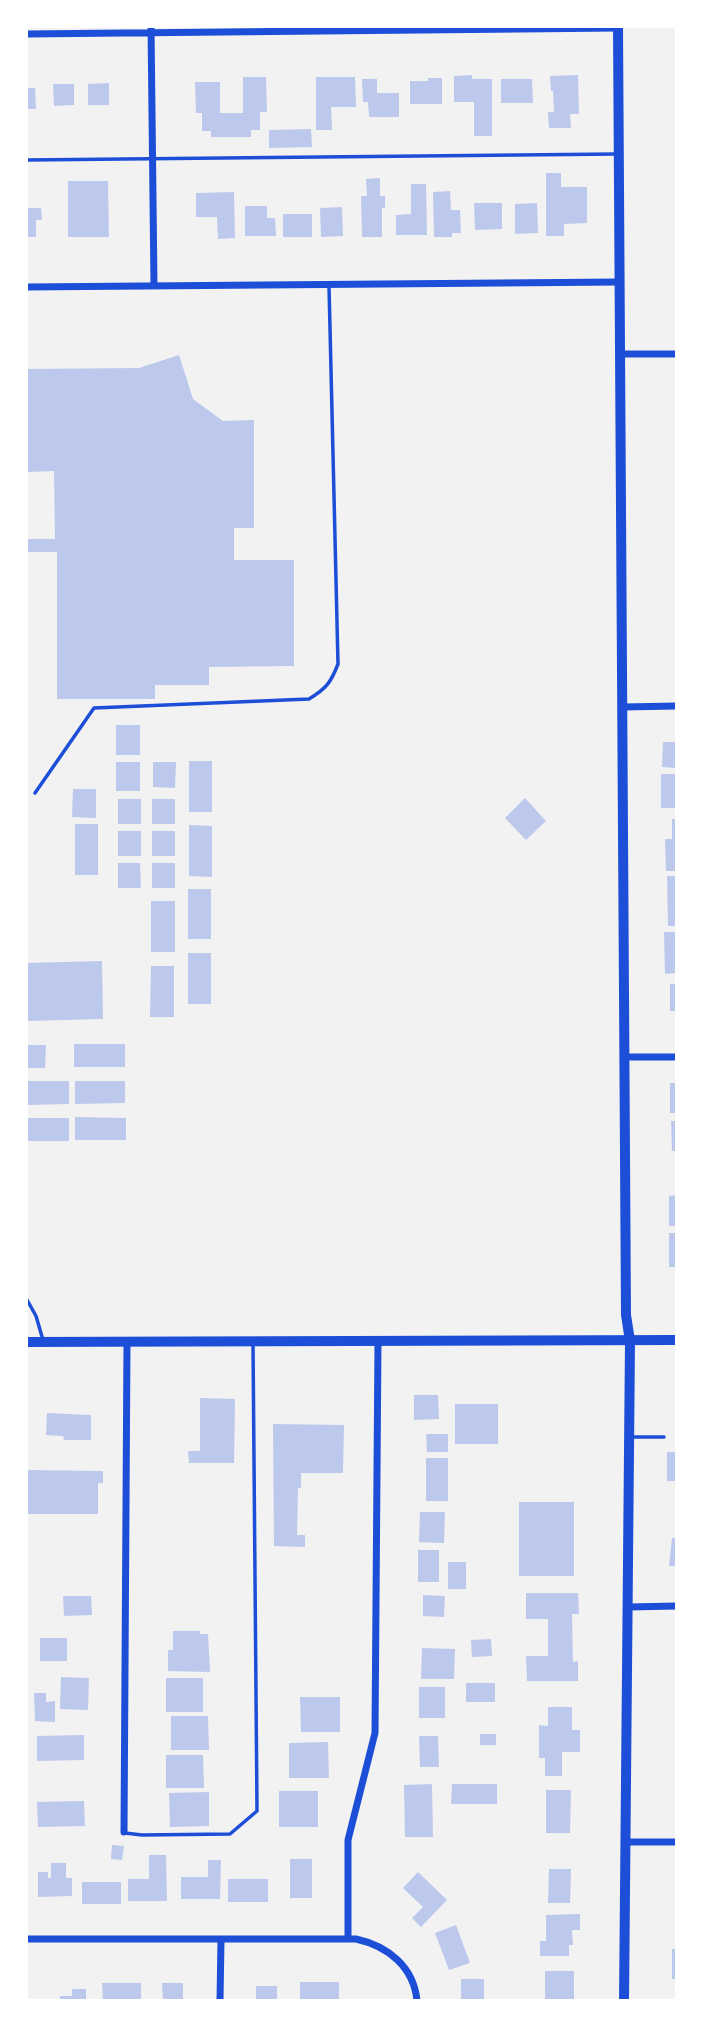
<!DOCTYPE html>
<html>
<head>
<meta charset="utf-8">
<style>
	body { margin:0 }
	#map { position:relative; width:703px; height:2027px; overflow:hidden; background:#f2f2f2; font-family:"Noto Sans",sans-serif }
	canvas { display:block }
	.frame { position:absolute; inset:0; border:28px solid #fff; pointer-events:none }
</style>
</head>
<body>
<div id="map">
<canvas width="703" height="2027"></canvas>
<div class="frame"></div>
</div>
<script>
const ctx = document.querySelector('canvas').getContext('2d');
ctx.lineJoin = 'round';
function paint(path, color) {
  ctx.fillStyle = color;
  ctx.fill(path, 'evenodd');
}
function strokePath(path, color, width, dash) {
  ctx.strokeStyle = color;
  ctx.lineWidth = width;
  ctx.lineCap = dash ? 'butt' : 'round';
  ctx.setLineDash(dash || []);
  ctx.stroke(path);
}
paint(new Path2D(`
	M472 75V79H492V136H474V102H454V76Z
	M578 75 579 114H570L571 128H549L548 112H554L553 91H551L550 76Z
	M243 77H266L267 112H260V130H251V137H211V131H202V113H196L195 82H220V113H243Z
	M316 77H355L356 107H331L332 130H316Z
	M428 78H442V104H410V81H428Z
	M362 79H377V93H399V117H369L368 102H363Z
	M501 79H532L533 103H501Z
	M109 83V105H88V84Z
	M53 84H74V105L54 106Z
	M26 88H35L36 109H26Z
	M311 129 312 147 269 148V130Z
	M546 173H561V187H587V223L564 224V236H546Z
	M380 178V196H385V208H382V237H362L361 196H367L366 179Z
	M68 181H108L109 237H68Z
	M411 184H426L427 235H396V215L411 214Z
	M450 191 451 210H460L461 233H452V237H434L433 192Z
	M234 192 235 238 218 239 217 217H196V193Z
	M474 203H502V229L475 230Z
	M537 203 538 233 515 234V204Z
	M245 206H267V218H275L276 236H245Z
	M342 207 343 236 321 237 320 208Z
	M26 208H41L42 220H36V237H26Z
	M283 214H312V237H283Z
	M179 355 193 399 223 421 254 420V528H234V560H294V666L209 667V685H155V699H57V552H26V539H55L54 471 26 472V369L139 368Z
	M116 725H140V755H116Z
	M663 742H677V768L662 767Z
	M189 761H212V812H189Z
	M116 762H140V791H116Z
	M153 762H176L175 788 153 787Z
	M661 774H677V808H661Z
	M73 789H96V818L72 817Z
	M525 798 546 821 526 840 505 818Z
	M118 799H141V824H118Z
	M152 799H175V824H152Z
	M672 819H677V871H666L665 839H672Z
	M75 824H98V875H75Z
	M189 825 212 826V877L189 876Z
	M118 831H141V856H118Z
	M152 831H175V856H152Z
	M118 863H140L141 888H118Z
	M152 863H175V888H152Z
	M667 876H677V926H668Z
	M188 889H211V939H188Z
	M151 901H175V952H151Z
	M664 932H677V973L665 974Z
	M188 953H211V1004H188Z
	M102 961 103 1019 26 1021V963Z
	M151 966H174V1017H150Z
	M670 984H677V1011H670Z
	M74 1044H125V1067H74Z
	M26 1045H46L45 1068H26Z
	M26 1081H69V1104L26 1105Z
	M75 1081H125V1103L75 1104Z
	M670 1083H677V1113H670Z
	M75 1117 126 1118V1140H75Z
	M26 1118H69V1141H26Z
	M671 1121H677V1151H672Z
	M677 1195V1226H669V1196Z
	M669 1233H677V1267H669Z
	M414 1395H438L439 1419 414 1420Z
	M200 1398 235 1399 234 1463H189L188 1451H200Z
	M455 1404H498V1444H455Z
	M47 1413 91 1415V1440H64L63 1436 46 1435Z
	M273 1424 344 1425 343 1473H301V1488H298L297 1535H305V1547L274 1546Z
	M426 1434H448V1452H427Z
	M667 1452H677V1481H667Z
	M426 1458H448V1501H426Z
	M26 1470 103 1471V1483H98V1514H26Z
	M519 1502H574V1576H519Z
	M420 1512H445L444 1543 419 1542Z
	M672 1538H677V1566H669Z
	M418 1550H439V1582H418Z
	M448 1562H466V1589H448Z
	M526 1593H578L579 1614H572L573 1662 578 1661V1681H527L526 1656H548V1619H526Z
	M423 1595 445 1596 444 1617 423 1616Z
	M63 1596H91L92 1615 64 1616Z
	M173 1631H200V1634H208L210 1672 168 1671V1650H173Z
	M40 1638H67V1661H40Z
	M491 1639 492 1656 472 1657 471 1640Z
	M422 1648 455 1649 454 1679H421Z
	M61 1677 89 1678 88 1710 60 1709Z
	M166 1678H203V1712H166Z
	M466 1683H495V1702H466Z
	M419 1687H445V1718H419Z
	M34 1693H46V1702L55 1701V1722L35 1721Z
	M300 1697H340V1732H301Z
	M548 1707H572V1730H580V1752H562V1776H545V1758H539V1725L548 1726Z
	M171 1716H208L209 1750H171Z
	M480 1734H496V1745H480Z
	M84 1735V1760L37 1761V1736Z
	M419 1736H438L439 1767H420Z
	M328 1742 329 1778H289V1743Z
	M166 1755H203L204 1788H166Z
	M432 1784 433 1837H405L404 1785Z
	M452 1784H497V1804H451Z
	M546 1790H571L570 1833H546Z
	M279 1791H318V1827H279Z
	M209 1792V1826L170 1827 169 1793Z
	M84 1801 85 1826 38 1827 37 1802Z
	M112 1845 124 1846 122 1860 111 1859Z
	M149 1855H166L167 1901H128V1879H149Z
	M290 1859H312V1898H290Z
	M208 1860H221L220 1899H181V1877H208Z
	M51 1863H66V1878H72V1896L38 1897V1872H48V1878H51Z
	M549 1869H571L570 1903H548Z
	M418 1872 447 1900 421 1927 412 1918 423 1907 403 1888Z
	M228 1879H268V1902H228Z
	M82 1882H121V1904H82Z
	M580 1914V1930H572L573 1945H569V1956H540V1941H546V1915Z
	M456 1925 470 1963 449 1970 435 1933Z
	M672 1949H677V1979H672Z
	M545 1971H574V2001H545Z
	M461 1979H484V2001H461Z
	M300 1982H339V2001H300Z
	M102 1983H141V2001H103Z
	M162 1983H183V2001H163Z
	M256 1986H277V2001H256Z
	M72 1989H86V2001H60V1996H72Z`), '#bdc9ec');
strokePath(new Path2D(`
	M26 160 616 154
	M35 793 94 708 309 699C327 688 331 682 338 664L329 286
	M26 1298 36 1316 43 1340
	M631 1437H664
	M125 1833 142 1835 230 1834 257 1811 253 1343`), '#1d4ed8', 3.5);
strokePath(new Path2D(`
	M151 26 154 286
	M26 34 618 28
	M26 287 619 282
	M620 354H677
	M622 707 677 706
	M624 1057H677
	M628 1607 677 1606
	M124 1832 127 1342
	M626 1842H677
	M26 1939H356C388 1946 414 1967 417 2001
	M348 1939V1840L375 1733 378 1341
	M220 2001 221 1939`), '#1d4ed8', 7);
strokePath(new Path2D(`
	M618 26 626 1315 630 1341 624 2001`), '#1d4ed8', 10);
strokePath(new Path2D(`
	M26 1342 677 1340`), '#1d4ed8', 10);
</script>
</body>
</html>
